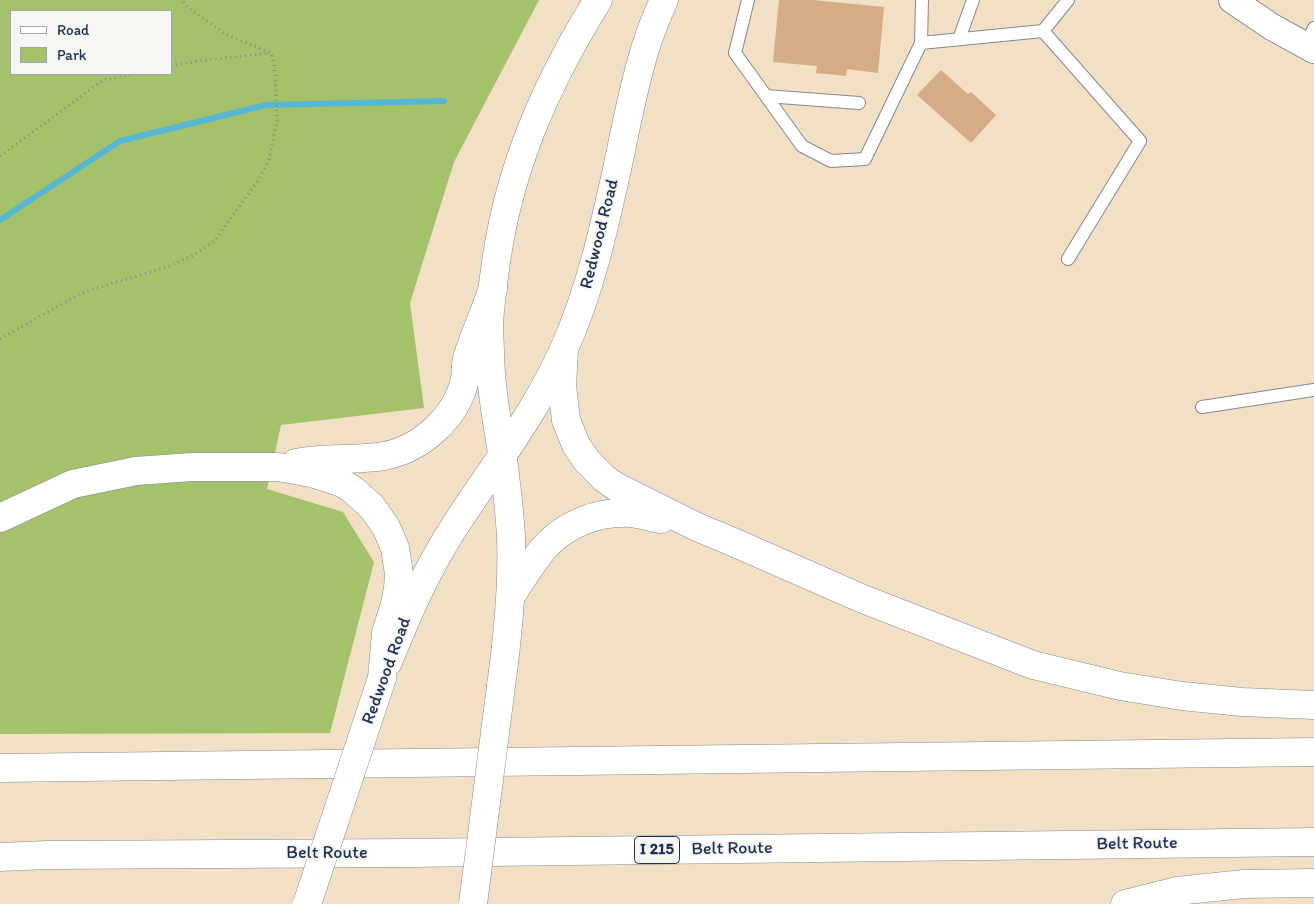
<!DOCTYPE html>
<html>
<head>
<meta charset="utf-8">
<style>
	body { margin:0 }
	#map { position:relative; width:1314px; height:904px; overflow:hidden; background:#f1e0c4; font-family:Itim,sans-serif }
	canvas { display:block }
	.legend { position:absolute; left:10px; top:10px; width:162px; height:65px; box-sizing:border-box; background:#f6f6f2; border:1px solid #9ea6b7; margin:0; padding:6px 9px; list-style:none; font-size:15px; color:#1b2f5e }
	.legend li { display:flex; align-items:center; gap:10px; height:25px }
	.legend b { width:25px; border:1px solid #9ea6b7 }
</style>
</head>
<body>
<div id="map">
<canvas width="1314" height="904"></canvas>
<ul class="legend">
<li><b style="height:6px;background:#fff"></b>Road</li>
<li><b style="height:14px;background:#a4c26a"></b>Park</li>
</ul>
</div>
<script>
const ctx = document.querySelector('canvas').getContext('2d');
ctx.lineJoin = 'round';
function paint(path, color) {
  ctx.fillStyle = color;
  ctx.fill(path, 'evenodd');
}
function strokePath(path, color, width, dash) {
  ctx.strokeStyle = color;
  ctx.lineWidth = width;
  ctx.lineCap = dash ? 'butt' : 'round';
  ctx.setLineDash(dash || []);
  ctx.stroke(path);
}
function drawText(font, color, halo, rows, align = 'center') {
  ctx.font = font + ' Itim,sans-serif';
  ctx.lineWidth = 4;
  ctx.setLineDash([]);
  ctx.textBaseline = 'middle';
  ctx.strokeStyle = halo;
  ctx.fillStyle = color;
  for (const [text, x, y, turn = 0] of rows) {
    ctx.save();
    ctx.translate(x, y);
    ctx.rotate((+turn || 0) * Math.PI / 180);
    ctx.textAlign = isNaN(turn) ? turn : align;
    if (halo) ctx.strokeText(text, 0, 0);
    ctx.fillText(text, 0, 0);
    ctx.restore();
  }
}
paint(new Path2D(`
	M0 0H539L454 162 410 303 424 408 281 425 267 489 343 512 374 562 330 733 0 734ZM11 11H171V74H11Z`), '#a4c26a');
strokePath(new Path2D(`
	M0 220 120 141 266 105 444 101`), '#55b7d3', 6);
paint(new Path2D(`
	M779 0H813L884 7 878 73 847 69 846 76 816 73 817 66 773 62Z
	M941 70 968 94 971 92 996 115 971 143 917 95Z`), '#d4ac86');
const lane = new Path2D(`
	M748 0 735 53 802 146 831 161 865 159 921 43 1043 31 1068 0
	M1043 31 1140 141 1068 259
	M959 39 973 0
	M921 43 922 0
	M1305 46 1314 28
	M766 96 859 103
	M1202 407 1314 390`);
const street = new Path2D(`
	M1232 0 1272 27 1314 50`);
const secondary = new Path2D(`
	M388 662C406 617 425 573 451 532 489 472 535 415 564 349 591 289 605 224 619 160 627 122 634 83 646 46 651 30 657 15 664 0
	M501 686C508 636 513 586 511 535 509 508 506 480 502 453 498 427 493 401 491 374 490 359 490 344 489 329 489 312 492 294 494 277 506 174 544 87 598 0`);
const highway = new Path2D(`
	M564 350 562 386 566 420 576 445 587 461 604 478 615 486 697 527 733 542 863 599 1033 665 1120 686 1182 696 1242 702 1314 705
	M296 463C325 457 355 461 384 456 421 449 457 417 465 379 466 372 465 366 467 360 468 352 472 345 474 338 481 321 487 305 493 288
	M0 518 73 484 136 471 192 467H278L311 473 340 482 352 489 372 507 386 527 395 548 399 574 398 588 395 604 386 633 382 678
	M511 596C521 581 531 563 544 548 565 524 598 511 631 513 641 514 651 517 661 519
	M0 768 1314 752
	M0 857 47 855 408 853 1314 842
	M1125 904 1177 891 1244 884 1314 883`);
strokePath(lane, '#868891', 14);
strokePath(street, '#868891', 28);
strokePath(secondary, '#868891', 29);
strokePath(highway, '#868891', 29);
strokePath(new Path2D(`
	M171 66 198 61 270 53
	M0 156 103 80 134 74
	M0 339 81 293 167 267 194 255 215 240 257 182 269 160 277 121 275 68 271 53 225 34 187 7 182 0`), '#868891', 3, [1, 4]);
strokePath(lane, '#fff', 12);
strokePath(street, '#fff', 26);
strokePath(secondary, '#fff', 28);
strokePath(highway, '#fff', 28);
const secondaryBridge = new Path2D(`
	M307 904 382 678
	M473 904 501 686`);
strokePath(secondaryBridge, '#868891', 29, []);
strokePath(secondaryBridge, '#fff', 28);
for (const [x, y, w] of [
	[657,850,45]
]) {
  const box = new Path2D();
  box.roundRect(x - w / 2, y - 13.5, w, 27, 4);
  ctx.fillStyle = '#f6f6f2';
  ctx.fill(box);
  strokePath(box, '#1b2f5e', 1);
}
drawText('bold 16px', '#1b2f5e', null, [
	["I 215",657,850]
]);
drawText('18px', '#1b2f5e', '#f6f6f2', [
	["Redwood Road",600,234,-76],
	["Redwood Road",387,671,-70],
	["Belt Route",1137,844,-1],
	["Belt Route",732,849,-1],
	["Belt Route",327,853]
]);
</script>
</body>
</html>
